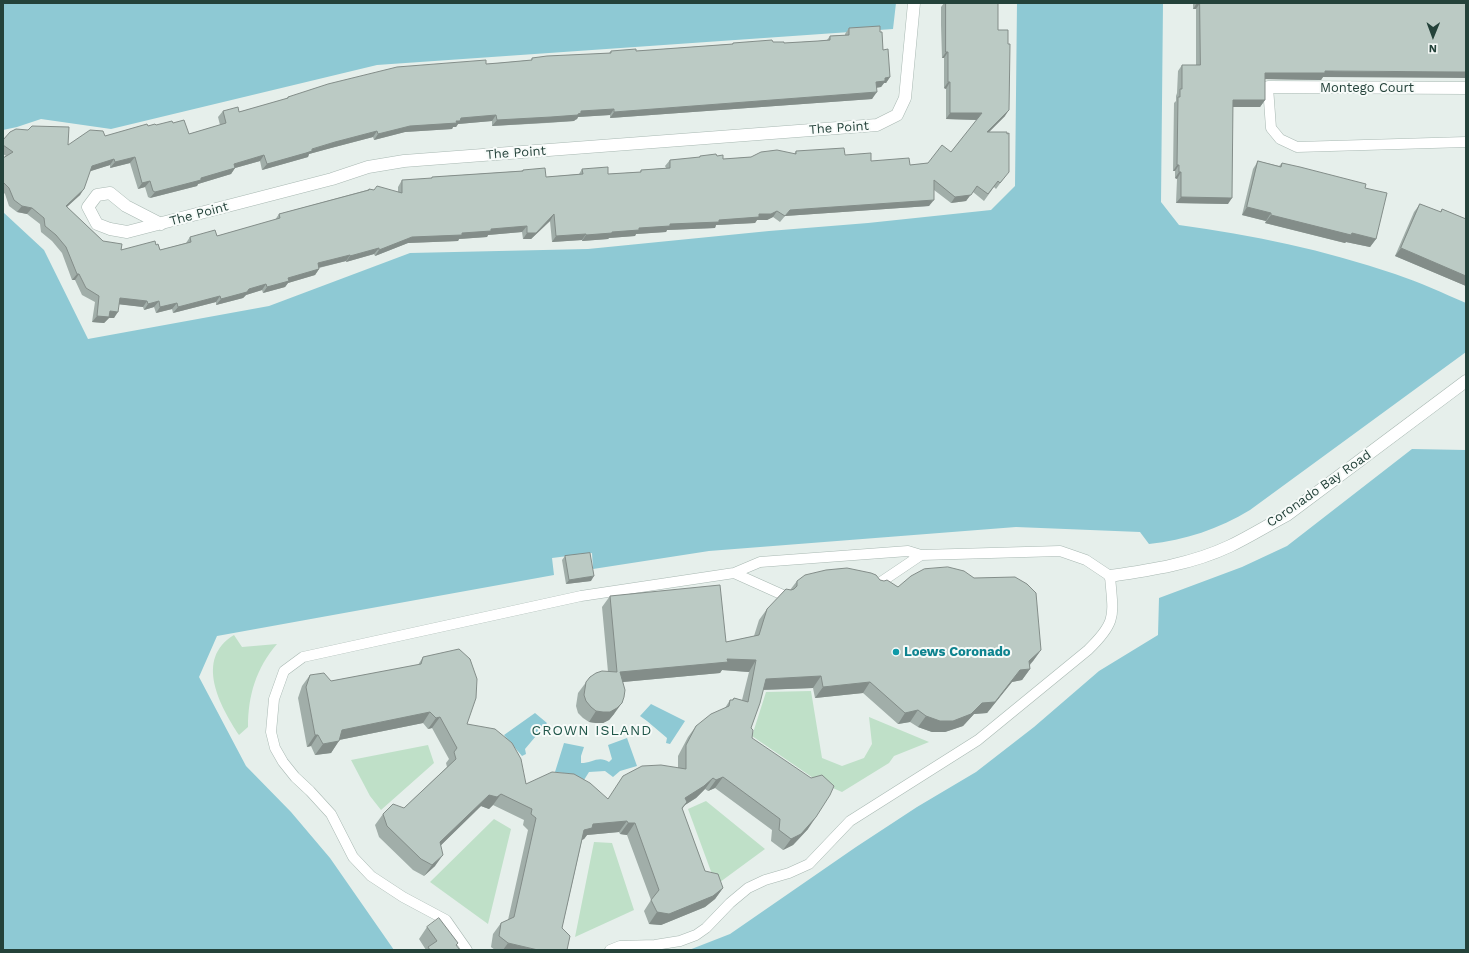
<!DOCTYPE html>
<html>
<head>
<meta charset="utf-8">
<style>
	body { margin:0 }
	#map { position:relative; width:1469px; height:953px; overflow:hidden; background:#e6efeb; font-family:"Work Sans",sans-serif }
	canvas { display:block }
	.frame { position:absolute; inset:0; border:4px solid #24423a; pointer-events:none }
	.north { position:absolute; left:1413px; top:16px; width:40px; height:40px; -webkit-text-stroke:3px #f7fbf9; paint-order:stroke; rotate:181deg; font-size:11px; font-weight:700; line-height:16px; text-align:center; color:#24423a }
	.north::after { content:''; display:block; margin:auto; width:14px; height:18px; background:#24423a; clip-path:polygon(50% 0,100% 100%,50% 72%,0 100%) }
</style>
</head>
<body>
<div id="map">
<canvas width="1469" height="953"></canvas>
<div class="frame"></div>
<div class="north">N</div>
</div>
<script>
const ctx = document.querySelector('canvas').getContext('2d');
ctx.lineJoin = 'round';
function paint(path, color) {
  ctx.fillStyle = color;
  ctx.fill(path, 'evenodd');
}
function strokePath(path, color, width, dash) {
  ctx.strokeStyle = color;
  ctx.lineWidth = width;
  ctx.lineCap = dash ? 'butt' : 'round';
  ctx.setLineDash(dash || []);
  ctx.stroke(path);
}
function drawText(font, color, halo, rows, align = 'center') {
  ctx.font = font + ' "Work Sans",sans-serif';
  ctx.lineWidth = 4;
  ctx.setLineDash([]);
  ctx.textBaseline = 'middle';
  ctx.strokeStyle = halo;
  ctx.fillStyle = color;
  for (const [text, x, y, turn = 0] of rows) {
    ctx.save();
    ctx.translate(x, y);
    ctx.rotate((+turn || 0) * Math.PI / 180);
    ctx.textAlign = isNaN(turn) ? turn : align;
    if (halo) ctx.strokeText(text, 0, 0);
    ctx.fillText(text, 0, 0);
    ctx.restore();
  }
}
paint(new Path2D(`
	M234 635 242 647 277 644C256 668 248 696 248 727L239 735C220 706 194 659 234 635Z
	M811 691 822 758 842 766 864 758 872 744 869 717 929 742 894 756 889 763 842 792 819 782 752 736 766 692Z
	M428 745 434 763 381 810 370 796 351 760Z
	M706 801 765 849 716 885 688 809Z
	M494 819 511 829 488 924 430 882Z
	M594 842 612 843 634 910 575 937Z`), '#bfe0c8');
paint(new Path2D(`
	M3 3H896L893 29 377 65 111 129 41 119 17 127 3 130Z
	M1017 3H1163L1161 202 1179 225C1252 235 1325 250 1395 274 1419 282 1443 293 1466 303V352L1250 510C1219 529 1185 540 1149 544L1140 532 1016 527 709 551 593 569 592 553 552 558 554 575 217 636 199 677 246 766 291 812 330 858 394 950H3V212L44 250 88 339 269 306 410 253 588 249 769 231 868 223 991 210 1015 186Z
	M1412 449 1466 450V950H689L730 934 856 847 917 807 976 772 1034 727 1099 671 1158 635 1159 598 1242 567 1287 546Z
	M651 704 685 721 670 744 666 743 667 738 647 721 640 716Z
	M535 713 547 723 525 749 526 754 522 756 504 735Z
	M627 738 637 766 620 771 613 777 605 771 589 772 584 780 571 774 555 772 564 743 584 747 581 756V763C592 763 599 755 609 762L612 759 608 745Z`), '#8ec9d4');
const service = new Path2D(`
	M1268 87 1271 128 1280 139 1297 147 1466 142
	M734 573 783 595
	M875 586 921 555
	M467 950 446 920 403 897 371 876 353 857 331 814 310 791 295 777 283 762 275 748 271 732 274 699 284 671 303 657 581 596 734 573 760 562 908 551 921 555 1060 551 1086 560 1110 576C1113 615 1118 621 1088 650L978 740 850 821 809 864 789 873 765 880 748 888 730 903 706 928 696 935 680 941 655 945 620 946 610 950`);
const minor = new Path2D(`
	M1268 87 1466 88
	M161 224 126 206 110 193 97 195 88 207 97 224 110 229 127 232 332 179 368 167 404 161 877 125 897 115 905 98 914 3
	M1110 576C1151 570 1192 564 1230 546 1249 537 1268 525 1287 515L1466 381`);
strokePath(service, '#a8b8b2', 11);
strokePath(minor, '#a8b8b2', 13);
strokePath(service, '#fff', 10);
strokePath(minor, '#fff', 12);
paint(new Path2D(`
	M944 3H998V30L1005 116 989 132 1004 178 996 189 994 187 984 201 973 192 966 201 951 203 934 190 929 206 785 216 780 222 773 217 767 220H757L755 223 716 225 715 228 667 230 666 232 636 234 635 236 609 238 608 239 582 241V240L552 242 550 221 531 239H523L522 232 488 235 487 237 459 239 458 241 408 243 375 256 374 254 346 262V261L319 268V269L315 275 288 283 285 287 263 293 262 290 246 295 243 298 216 305V302L173 313 172 309 156 313 154 307 144 310 143 307 119 304 114 318H109L104 323 92 322 95 302 82 295 75 280H72L62 253 52 241 41 232 40 224 27 214 17 212 9 206 5 194 3 192V158L6 156 3 154V140L68 145 148 126 173 123 189 134 220 125 218 117 223 111 239 112 286 99 288 97 486 64 531 60 532 58 609 53 611 51H636L732 44 733 43 773 42 784 43 818 41 827 40 830 36 845 35V34L849 28 880 32 883 50 890 77 886 83H884L881 87 876 88 872 99 610 118V115L578 117 577 119 575 120 574 121 547 123 492 126V121L458 124 456 127H453L452 129 405 132 374 140 373 137 331 148 309 154 308 157 301 159 262 170 260 161 235 168 231 174 198 184 197 186 150 198 148 197 145 187 138 189 130 163 110 168V165L90 171 80 195 67 207 103 241 121 250 156 245 160 250 186 243 190 237 217 236 275 220 279 214 367 190 369 189 374 190 398 192V187L402 180 431 179 432 177 521 171 523 170 546 177 579 174 582 169 608 174 640 172 641 170 666 168 665 166 670 160 699 158 700 156H717L723 159 794 154 796 151 845 155 871 161 910 165 928 163 951 152 977 120 946 119V89L944 88V58H942L941 25V7Z
	M1193 3H1466L1323 77 1321 80 1265 79V100L1260 107H1233L1228 204 1176 203 1177 179 1175 178V171H1173L1174 103 1176 101V96L1177 93 1178 71 1182 65H1196V9H1193Z
	M1258 161 1279 166 1282 163 1365 188 1376 239 1370 247 1346 242 1345 243 1265 223 1266 221 1242 215 1253 169Z
	M1420 204 1440 212 1442 209 1466 219V286L1395 256 1414 212Z
	M565 556 591 581 566 584 562 560Z
	M880 580 898 587 1041 650 1033 661 1030 665V669L1022 680 1012 682 987 713 974 714 963 726 945 732H932L918 727 910 722 898 724 863 693 815 698 813 688 763 690 751 728 752 738 808 829 793 845 783 850 771 841 772 830 715 788 708 791 705 789 696 798 685 805 682 809 705 871 723 888 715 899 705 907 661 925 649 924 644 911 651 900 627 835 620 834 619 832 587 835 584 839 582 840 562 928 567 950H495L491 947 493 934 501 923 508 920 528 830 523 825 524 820 493 805 489 809 481 806 441 845 435 866 424 876 413 870 379 837 375 825 383 814 404 808 447 767 446 763 449 759 432 728 428 729 423 723 339 740 331 753 315 755 311 746 307 747 298 698 302 686 310 675 331 681 418 665 423 657 467 724 526 784 607 799 678 768V756L688 737 696 726 725 708 730 700H732L734 698 742 700 749 672 722 670 720 673 623 682 614 714 609 720 603 723H596L589 722 583 718 578 713 576 706 578 693 590 677 608 672 602 607 610 596 726 642 754 636 759 620 767 609 790 590 797 581Z
	M427 927 456 946 460 950H426L419 939Z`), '#a1aea9');
paint(new Path2D(`
	M1197 3H1200L1196 9H1193Z
	M946 52H948L944 58H942Z
	M1325 71 1466 72V78L1323 77 1321 80 1260 79 1265 73Z
	M890 77 886 83H884L881 87 872 88 876 82 885 78Z
	M948 82H950L946 89 944 88Z
	M877 92 872 99 610 118 614 112Z
	M1233 100H1265L1260 107H1229Z
	M614 109 610 115 578 117 577 119 575 120 574 121 492 126 497 120 578 114 581 111Z
	M1009 110 1005 116 983 138 987 132Z
	M950 113H982L978 120 946 119Z
	M496 115 492 121 458 124 456 127H453L452 129 405 132 374 140 378 134 410 126 456 121 461 118Z
	M377 131 373 137 331 148 309 154 308 157 301 159 262 170 267 164 335 142Z
	M264 155 260 161 235 168 231 174 198 184 197 186 150 198 155 192 201 178 234 164Z
	M135 157 130 163 110 168 115 162Z
	M114 159 110 165 88 172 92 166Z
	M1177 165H1179L1175 171H1173Z
	M1179 172H1181L1177 179 1175 178Z
	M150 181 145 187 138 189 142 183Z
	M977 186 966 201 951 203 955 197Z
	M84 189 80 195 61 212 66 206Z
	M1181 197 1232 198 1228 204 1176 203Z
	M934 200 929 206 785 216 780 222 790 210Z
	M22 206 32 208 27 214 17 212Z
	M1247 207 1271 213 1266 221 1242 215Z
	M777 211 773 217 767 220H757L755 223 716 225 715 228 667 230 666 232 636 234 635 236 609 238 608 239 582 241 586 235 670 224 719 220Z
	M554 214 550 221 531 239H523L527 233Z
	M1271 215 1352 233 1376 239 1370 247 1346 242 1345 243 1265 223Z
	M527 226 522 232 488 235 487 237 459 239 458 241 408 243 375 256 379 250 412 237 462 233 491 229Z
	M586 234 582 240 552 242 556 236Z
	M379 248 374 254 346 262 350 256Z
	M1401 248 1466 276V286L1395 256Z
	M350 255 346 261 313 269 318 263Z
	M319 269 315 275 288 283 285 287 263 293 267 287 288 278Z
	M77 274H79L75 280H72Z
	M266 284 262 290 246 295 243 298 216 305 221 299 249 289Z
	M220 296 216 302 173 313 178 307Z
	M120 298 147 301 143 307 116 304Z
	M159 301 154 307 144 310 148 304Z
	M177 303 172 309 156 313 160 307Z
	M110 311 118 312 114 318H109L104 323 92 322 97 316Z
	M594 576 591 581 566 584 569 580Z
	M1041 650 1033 661 1024 670 1030 669 1022 680 1012 682 987 713 974 714 963 726 945 732H932L918 727 926 716 982 703 1020 670Z
	M727 659 756 660 749 672 722 670 720 673 612 683 620 672Z
	M821 676 813 688 758 690 766 679Z
	M870 682 863 693 815 698 823 687Z
	M622 703 614 714 609 720 603 723H596L589 722 596 711Z
	M918 710 910 722 898 724 905 713Z
	M430 712 423 723 334 741 342 730Z
	M440 717 432 728 428 729 436 718Z
	M315 735H318L311 746 307 747Z
	M339 741 331 753 315 755 323 744Z
	M723 777 715 788 708 791 716 780Z
	M713 778 705 789 696 798 685 805 674 819 685 798Z
	M501 794 493 805 489 809 481 806 432 854 440 842 489 795Z
	M816 817 808 829 793 845 783 850 791 839Z
	M627 821 619 832 587 835 584 839 576 842 584 830 593 824Z
	M628 823H635L627 835 620 834Z
	M443 855 435 866 424 876 432 865Z
	M723 888 715 899 705 907 661 925 649 924 657 912Z
	M508 943 538 950H503Z`), '#838d89');
const building = new Path2D(`
	M946 3H998V30H1008V44H1010L1009 110 987 132H1007V134L1009 133V172L1000 183 998 181 988 194 977 186 971 195 955 197 934 180V200L790 210 785 216 777 211 771 214H759V217L719 220V222L670 224V226L639 228V230L612 232V233L586 235V234L556 236 554 214 536 233H527V226L491 229V231L462 233V235L412 237 379 250V248L350 256V255L318 263 319 269 288 278 289 281 267 287 266 284 249 289 247 292 221 299 220 296 178 307 177 303 160 307 159 301 148 304 147 301 120 298 118 312 110 311 109 317 97 316 99 296 86 288 79 274H77L66 247 56 235 45 226 44 218 32 208 22 206 14 200 9 188 3 182V158L13 152 3 145V140L10 132 16 129 28 130 32 126 69 127 68 145 90 130 103 131 105 136 147 124 148 126 155 124 156 125 172 121 173 123 184 120 189 134 226 123 223 111 238 107 239 112 288 98V97L328 84 397 67 486 60V64L499 63 532 60V58L547 56 611 53V51L636 49V51L733 44V43L772 40 773 42H784V43L818 41 830 40V36L849 35V28L880 26V32H882L883 50 888 49 890 77 885 78V81L876 82 877 92 614 112V109L581 111V113L578 114V115L551 117 497 120 496 115 461 118 460 121H456L457 123 410 126 378 134 377 131 335 142 312 149V151L306 153 267 164 264 155 234 164 235 168 201 178V180L155 192 153 191 150 181 142 183 135 157 115 162 114 159 92 166 84 189 66 206 103 241 122 244 121 250 155 241 156 245 158 244 160 250 191 242 190 237 215 230 217 236 280 218 279 214 369 190V189L374 190 377 186 402 193V180L432 178V177L523 171V170L545 168 546 177 583 174 582 169 608 167V174L641 172V170L670 168V160L700 157V156L716 154 717 156 723 155V159L751 157 761 152 777 150 796 154V151L844 148 845 155 871 153V161L909 158 910 165 928 163 942 145 951 152 982 113H950V82H948V52H946Z
	M1200 3H1466V72L1325 71V73H1265V100H1233L1232 198 1181 197V172H1179V165H1177L1178 97H1180V89H1182V65H1200Z
	M1258 161 1281 167 1282 163 1300 167 1366 184 1365 188 1387 193 1376 239 1352 233 1351 235 1271 215V213L1247 207Z
	M1420 204 1441 212 1442 209 1466 219V276L1401 248Z
	M590 553 594 576 569 580 565 556Z
	M948 567 964 571 974 578 1015 577 1027 584 1036 593 1041 650 1029 661 1030 669 1020 670 995 702 982 703 971 714 953 721H940L926 716 918 710 905 713 870 682 823 687 821 676 766 679 760 703 751 728 753 730 752 738 811 778 822 775 834 786 830 795 816 817 801 834 791 839 779 830 780 819 723 777 716 780 713 778 704 786 685 798 687 802 682 808 705 871 718 874 723 888 713 896 669 914 657 912 651 900 659 890 635 823H628L627 821 593 824 592 828 584 830 562 928 570 936 567 950H538L508 943 499 936 501 923 514 917 536 818 531 814 532 809 501 794 497 797 489 795 440 842 443 855 432 865 421 859 387 826 383 814 393 804 404 808 456 759 454 752 457 748 440 717 436 718 430 712 342 730 339 741 323 744 318 735H315L306 687 310 675 324 673 331 681 421 664 423 657 459 649 470 659 477 679 476 698 467 724 495 729 512 743 521 759 526 784 552 772 574 774 590 783 608 799 623 776 642 766 661 765 686 769V745L696 726 711 714 729 706 730 700H733L734 698 748 702 756 660 727 659 728 662 620 672 625 690 624 697 622 703 617 708 610 712H603L596 711 591 707 586 701 584 695 586 682 590 677 596 673 602 671 617 672 610 596 720 585 726 642 759 635 767 609 786 589 791 590 794 589 797 586V581L805 575 826 570 847 568 871 573 876 575 880 580 884 581 887 580 898 587 911 576 924 569Z
	M439 918 458 943 456 945 460 950H430L428 947 437 941 427 927Z`);
paint(building, '#bbcac4');
strokePath(building, '#838d89', 1);
for (const [x, y, r, color] of [
	[896,652,4,"#0f9aa8"]
]) {
  const dot = new Path2D();
  dot.arc(x, y, r, 0, 2 * Math.PI);
  ctx.fillStyle = color;
  ctx.fill(dot);
  strokePath(dot, '#f7fbf9', 1.5);
}
drawText('13px', '#24423a', '#f7fbf9', [
	["Montego Court",1367,88],
	["The Point",839,128,-4],
	["The Point",516,153,-4],
	["The Point",199,214,-15],
	["Coronado Bay Road",1319,489,-35]
]);
drawText('bold 13px', '#0d838f', '#f7fbf9', [
	["Loews Coronado",904,652]
], 'left');
ctx.letterSpacing = '1px';
drawText('14px', '#1f5548', '#f7fbf9', [
	["CROWN ISLAND",592,731]
]);
ctx.letterSpacing = '0px';
</script>
</body>
</html>
